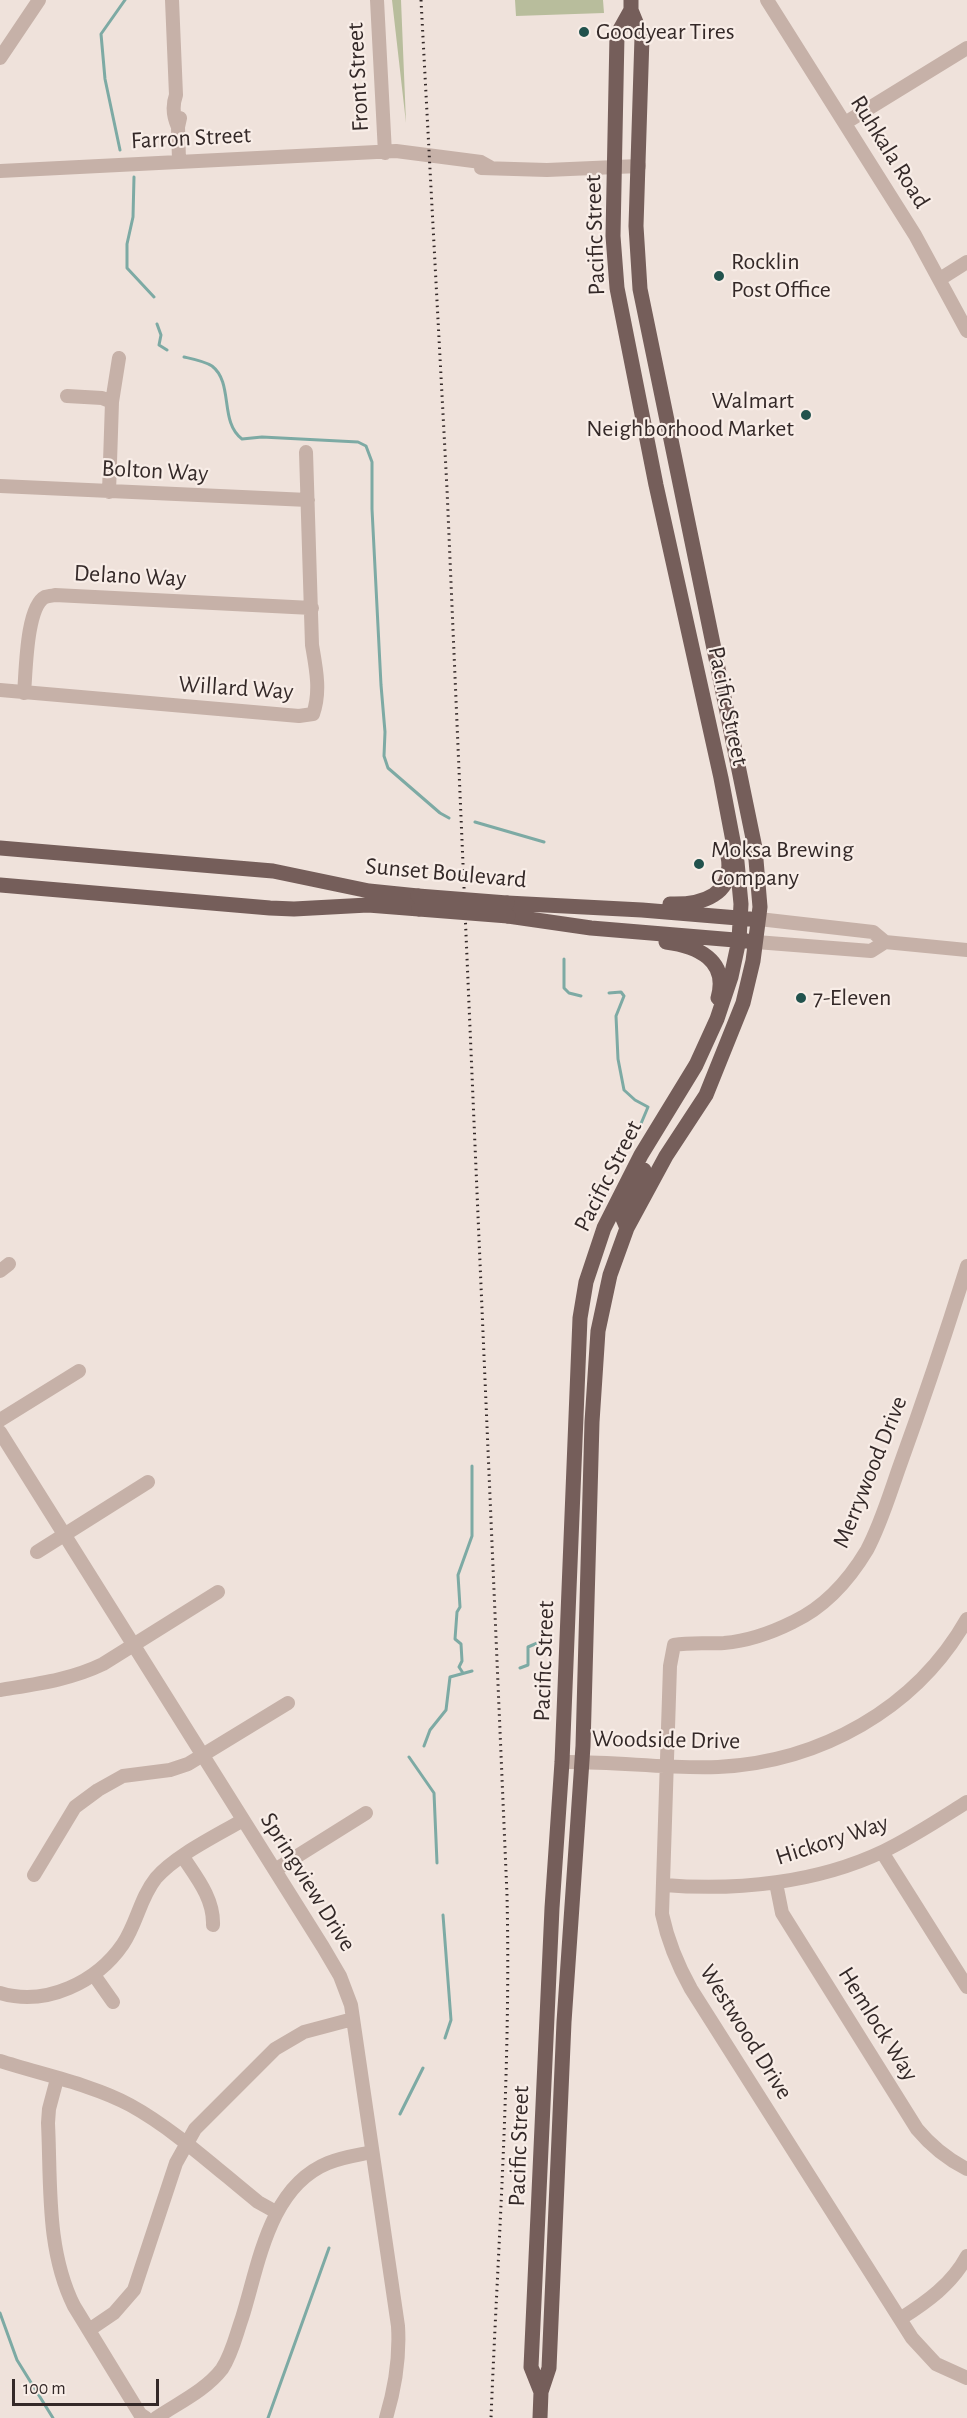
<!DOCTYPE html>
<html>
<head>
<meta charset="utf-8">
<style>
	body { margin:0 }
	#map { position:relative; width:967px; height:2418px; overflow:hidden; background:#efe2db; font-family:"Alegreya Sans",sans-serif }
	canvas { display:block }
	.scale { position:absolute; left:12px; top:2379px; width:147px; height:27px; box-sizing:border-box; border:3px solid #342928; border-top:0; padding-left:8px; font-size:18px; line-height:21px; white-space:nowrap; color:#342928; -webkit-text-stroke:4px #f8ede7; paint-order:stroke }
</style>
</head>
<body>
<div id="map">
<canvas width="967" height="2418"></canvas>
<div class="scale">100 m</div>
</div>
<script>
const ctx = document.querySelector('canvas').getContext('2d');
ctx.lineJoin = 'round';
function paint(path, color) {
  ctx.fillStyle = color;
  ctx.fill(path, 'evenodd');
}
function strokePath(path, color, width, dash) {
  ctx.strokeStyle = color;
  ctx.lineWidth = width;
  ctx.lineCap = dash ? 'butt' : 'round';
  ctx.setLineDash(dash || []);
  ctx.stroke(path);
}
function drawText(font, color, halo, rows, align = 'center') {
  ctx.font = font + ' "Alegreya Sans",sans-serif';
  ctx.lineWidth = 4.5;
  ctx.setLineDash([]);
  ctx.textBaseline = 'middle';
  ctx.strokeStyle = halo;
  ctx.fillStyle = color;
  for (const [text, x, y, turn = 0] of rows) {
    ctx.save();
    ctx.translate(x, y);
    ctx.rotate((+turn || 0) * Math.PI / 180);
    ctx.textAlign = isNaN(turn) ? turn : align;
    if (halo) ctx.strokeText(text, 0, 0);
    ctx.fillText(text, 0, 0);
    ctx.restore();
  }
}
paint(new Path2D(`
	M392 0H401L406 123Z
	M515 0H603L604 13 516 16Z`), '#b8bd9c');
strokePath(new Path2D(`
	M120 150 105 79 101 34 125 0
	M134 177 133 217 127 244V268L154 297
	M157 324 161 335 159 345 167 350
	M184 357C193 359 204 361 212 366 234 383 219 422 242 439L262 437 358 442 366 446 372 462V509L381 685 385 732 384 756 388 768 440 813 449 818
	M475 822 544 842
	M564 959V988L569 993 581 996
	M609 993 621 992 624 996 616 1016 618 1059 624 1090 635 1100 648 1107 640 1126
	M520 1668 528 1665V1647L542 1641 547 1613
	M463 1673 459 1667 462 1661 461 1644 455 1639 457 1612 460 1607 458 1575 472 1536V1466
	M424 1746 430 1730 446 1710 450 1677 472 1671
	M409 1757 434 1793 437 1863
	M443 1915 451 2020 445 2038
	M400 2114 423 2068
	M0 2313 17 2360 53 2418
	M268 2418 329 2248`), '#7daaa4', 3);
strokePath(new Path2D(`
	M172 0 176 95C172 106 173 116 178 127
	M377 0 385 153
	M767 0 915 235 967 331
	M0 58 39 0
	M845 123 967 48
	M179 160 178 127 180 118
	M481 168 547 170 639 166
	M0 171 396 151 481 162 490 167
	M940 279 967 262
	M67 396 102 398 112 402
	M0 486 308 500
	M109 492 112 402 119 358
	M0 690 299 716 313 714C321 692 316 668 312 645L306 452
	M24 693C26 673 26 607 45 597 48 596 51 596 55 595L312 608
	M759 919 873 932 885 942 967 950
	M756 942 871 951 885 942
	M967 1266C946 1333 924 1399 900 1465 890 1493 881 1524 867 1550 849 1580 825 1607 793 1622 771 1633 748 1641 724 1643 706 1644 691 1642 674 1645L670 1666 662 1914C668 1942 677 1964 691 1989L912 2338 936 2364 967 2378
	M0 1271 9 1264
	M0 1420 79 1371
	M0 1432 323 1947 340 1976 351 2005 398 2326C400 2358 395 2388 386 2418
	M37 1552 148 1482
	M0 1690C36 1684 70 1680 103 1664L218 1592
	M562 1762C614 1761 666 1769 718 1767 820 1762 916 1709 967 1619
	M882 1852 967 1987
	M183 1857C197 1878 214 1899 213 1925
	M275 1870 366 1813
	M34 1875 75 1807 98 1790 123 1776 170 1770 188 1764 288 1703
	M776 1883 782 1913 917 2129C932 2147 947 2159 967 2169
	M664 1885C737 1891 817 1883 884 1851 913 1837 940 1819 967 1802
	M94 1975 113 2002
	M0 1993C46 2007 97 1982 123 1944 137 1923 140 1898 156 1878 176 1855 216 1836 243 1820
	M0 2061C40 2074 94 2085 130 2105 174 2129 218 2170 258 2202L276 2212
	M57 2079 49 2109 48 2123C51 2184 46 2250 74 2306L140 2414 146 2418
	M900 2319C927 2302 952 2284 967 2256
	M89 2330 114 2313 134 2290 176 2163 195 2129 275 2049 304 2032 353 2019
	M156 2418C178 2403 205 2391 222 2369 232 2354 236 2335 242 2318 259 2264 269 2187 328 2163 342 2157 358 2155 372 2152`), '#c6b1a8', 14);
strokePath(new Path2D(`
	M0 848 273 871 369 891 418 896
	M0 885 270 908 294 909 368 905 419 909
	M507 903 642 910 750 919
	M670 904C702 905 735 895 728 856
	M508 916 591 928 747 941
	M666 942C697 946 729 960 718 998
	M627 1228 621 1214 644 1174V1170
	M541 2392 531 2367 552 1908 562 1762 580 1318 586 1282 604 1228 641 1155 696 1065 717 1019 731 977 739 940 741 904 737 862 721 778 656 485 617 288 613 236 617 35 631 10
	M540 2418 541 2392 549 2368 564 2022 583 1746 592 1422 598 1331 610 1275 627 1228 666 1156 706 1095 743 1003 753 961 760 907 755 848 640 289 636 226 642 37 631 10V0`), '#755e5a', 15);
strokePath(new Path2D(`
	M421 0 447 489 507 1895C511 2070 498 2244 491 2418`), '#342928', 3, [1.5, 4.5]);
strokePath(new Path2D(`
	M418 896 507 903
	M419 909 508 916`), '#755e5a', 15);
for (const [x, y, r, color] of [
	[584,32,6,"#21524d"],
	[719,276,6,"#21524d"],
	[806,415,6,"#21524d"],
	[699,864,6,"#21524d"],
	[801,998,6,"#21524d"]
]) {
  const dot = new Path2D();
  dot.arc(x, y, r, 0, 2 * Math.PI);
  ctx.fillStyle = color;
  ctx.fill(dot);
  strokePath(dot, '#f8ede7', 2);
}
drawText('24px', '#342928', '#f8ede7', [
	["Goodyear Tires",596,32],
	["Rocklin",731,262],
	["Post Office",731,290],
	["Walmart",794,401,"right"],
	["Neighborhood Market",794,429,"right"],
	["Moksa Brewing",711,850],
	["Company",711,878],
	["7-Eleven",813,998]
], 'left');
drawText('24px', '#342928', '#f8ede7', [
	["Front Street",358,77,-93],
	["Farron Street",191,138,-3],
	["Ruhkala Road",890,152,58],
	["Pacific Street",595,235,-92],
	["Bolton Way",155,471,3],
	["Delano Way",130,576,3],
	["Willard Way",236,688,4],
	["Pacific Street",728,706,78],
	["Sunset Boulevard",446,873,5],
	["Pacific Street",608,1176,-63],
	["Merrywood Drive",870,1472,-68],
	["Pacific Street",544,1661,-88],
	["Woodside Drive",666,1740,1],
	["Hickory Way",832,1840,-18],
	["Springview Drive",308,1882,58],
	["Hemlock Way",878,2024,58],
	["Westwood Drive",746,2032,58],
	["Pacific Street",519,2146,-88]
]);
</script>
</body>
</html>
